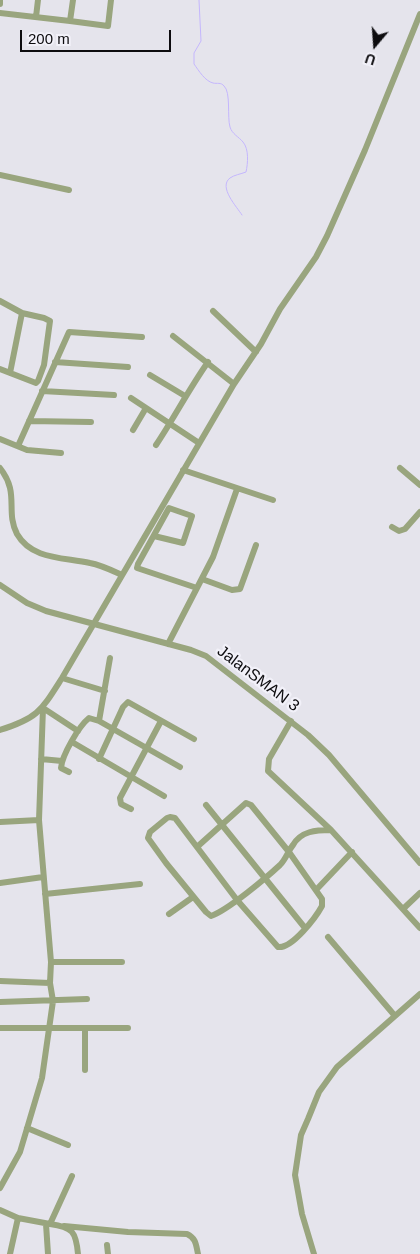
<!DOCTYPE html>
<html>
<head>
<meta charset="utf-8">
<style>
	body { margin:0 }
	#map { position:relative; width:420px; height:1254px; overflow:hidden; background:#e5e4ec; font-family:Arial,sans-serif }
	canvas { display:block }
	.north { position:absolute; left:350px; top:20px; width:50px; height:50px; -webkit-text-stroke:4px #f2f1f9; paint-order:stroke; rotate:198deg; font-size:14px; font-weight:700; line-height:20px; text-align:center; color:#0d0c0f }
	.north::after { content:''; display:block; margin:auto; width:18px; height:22px; background:#0d0c0f; clip-path:polygon(50% 0,100% 100%,50% 72%,0 100%) }
	.scale { position:absolute; left:20px; top:30px; width:151px; height:22px; box-sizing:border-box; border:2px solid #0d0c0f; border-top:0; padding-left:6px; font-size:15px; line-height:18px; white-space:nowrap; color:#0d0c0f; -webkit-text-stroke:4px #f2f1f9; paint-order:stroke }
</style>
</head>
<body>
<div id="map">
<canvas width="420" height="1254"></canvas>
<div class="north">U</div>
<div class="scale">200 m</div>
</div>
<script>
const ctx = document.querySelector('canvas').getContext('2d');
ctx.lineJoin = 'round';
function strokePath(path, color, width, dash) {
  ctx.strokeStyle = color;
  ctx.lineWidth = width;
  ctx.lineCap = dash ? 'butt' : 'round';
  ctx.setLineDash(dash || []);
  ctx.stroke(path);
}
function drawText(font, color, halo, rows, align = 'center') {
  ctx.font = font + ' Arial,sans-serif';
  ctx.lineWidth = 4.5;
  ctx.setLineDash([]);
  ctx.textBaseline = 'middle';
  ctx.strokeStyle = halo;
  ctx.fillStyle = color;
  for (const [text, x, y, turn = 0] of rows) {
    ctx.save();
    ctx.translate(x, y);
    ctx.rotate((+turn || 0) * Math.PI / 180);
    ctx.textAlign = isNaN(turn) ? turn : align;
    if (halo) ctx.strokeText(text, 0, 0);
    ctx.fillText(text, 0, 0);
    ctx.restore();
  }
}
strokePath(new Path2D(`
	M199 0 201 41 194 53V64C199 71 205 81 213 83 217 84 221 82 224 86 231 92 227 117 230 127 232 134 239 137 243 142 249 149 248 163 246 172 241 174 234 175 230 178 218 187 237 207 242 215`), '#c4b6fd', 1);
strokePath(new Path2D(`
	M0 4V0
	M0 13 70 21 73 0
	M36 17 38 0
	M70 21 108 26 111 0
	M0 175 69 190
	M0 301 22 313 10 373
	M213 311 256 352
	M173 336 234 384
	M55 362 128 367
	M0 369 36 383 38 381 44 365 50 321 44 318 22 313
	M150 375 185 396
	M42 391 114 395
	M131 398 199 443
	M29 421 91 422
	M133 430 146 408
	M0 439 27 450 61 453
	M156 445C174 418 189 389 208 362
	M18 446 69 332 142 337
	M0 468C20 493 5 511 17 534 32 560 64 557 90 563 101 565 111 570 122 575
	M400 468 420 485
	M183 470 273 500
	M392 527 399 531 405 529 420 512
	M154 536 183 543 192 516 169 508 138 564 137 568 197 588
	M202 579 232 590 240 589 256 545
	M0 585 27 603 46 611 191 650 206 656 308 735 329 755 420 863
	M168 644 213 557 237 489
	M62 678 105 691
	M43 708 78 731
	M99 721 110 658
	M291 721 269 759 268 771 331 830
	M0 730C38 718 41 711 62 678L234 384 261 344 280 309 316 257 327 236 365 150 420 14
	M72 742 164 796
	M41 759 62 761
	M99 759 123 707 128 702 194 739
	M69 772 61 768C62 755 79 726 89 718L99 721 180 767
	M206 805 305 928
	M131 809 121 804 120 798 161 721
	M0 822 39 820
	M197 847 246 803 251 805 289 852 322 899V906C316 917 292 949 278 947L237 900 175 818 170 817 167 818 150 832 148 838 166 863 206 912 211 916C228 910 266 878 280 865 286 859 288 851 293 845 301 831 316 830 331 830L420 928
	M0 883 43 877
	M316 890 352 852
	M45 894 140 884
	M403 909 420 893
	M169 914 193 897
	M328 937 395 1016
	M51 962H122
	M0 981 50 983
	M0 1002 87 999
	M0 1028H128
	M85 1028V1070
	M27 1128 68 1145
	M0 1188 20 1152 42 1078 53 1001 50 983 51 962 39 820 43 708
	M0 1210 18 1218 50 1224 72 1176
	M46 1224 48 1254
	M50 1224C73 1227 76 1232 78 1254
	M64 1226 128 1232 187 1234C196 1238 196 1245 198 1254
	M107 1245 108 1254
	M10 1254 18 1218
	M314 1254 302 1214 295 1175 301 1135 308 1119 319 1092 337 1067 420 994`), '#99a57e', 6);
drawText('16px', '#0d0c0f', '#f2f1f9', [
	["JalanSMAN 3",258,679,37]
]);
</script>
</body>
</html>
